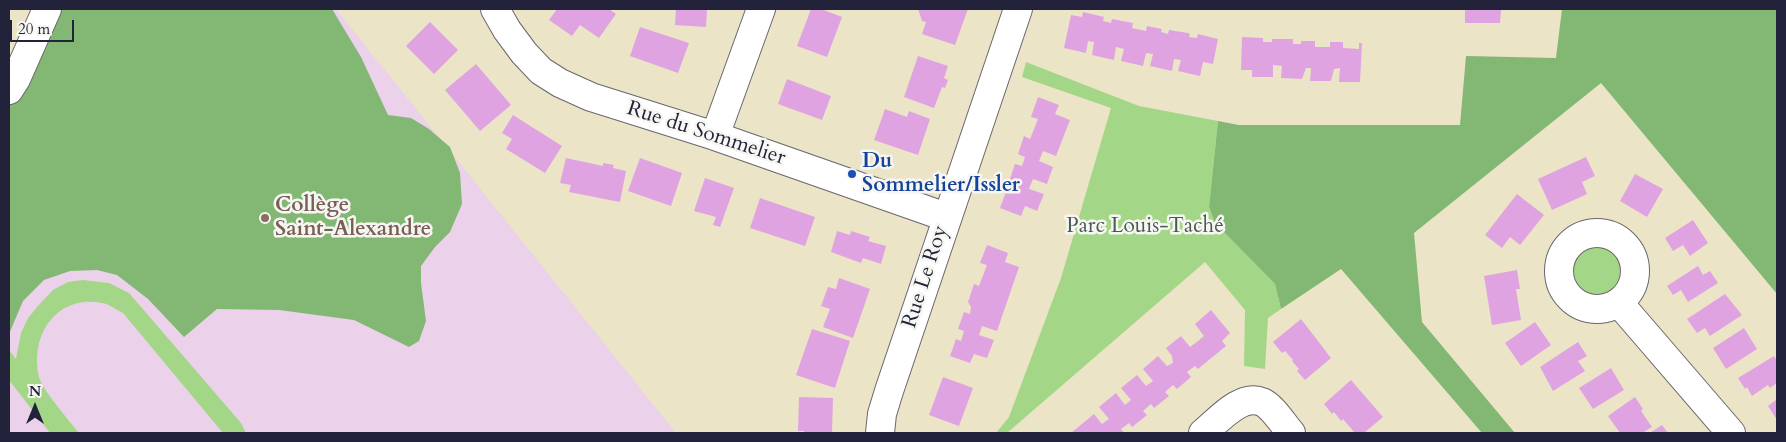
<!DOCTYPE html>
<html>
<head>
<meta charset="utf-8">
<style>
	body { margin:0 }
	#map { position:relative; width:1786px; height:442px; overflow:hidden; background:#ece4c7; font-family:Cardo,serif }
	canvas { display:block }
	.frame { position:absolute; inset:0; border:10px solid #22223b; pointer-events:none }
	.north { position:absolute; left:10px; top:382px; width:50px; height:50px; -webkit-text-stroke:4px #f6f6f2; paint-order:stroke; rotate:0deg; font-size:14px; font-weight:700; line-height:20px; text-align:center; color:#22223b }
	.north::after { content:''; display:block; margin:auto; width:18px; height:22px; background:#22223b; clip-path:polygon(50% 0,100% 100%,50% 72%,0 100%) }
	.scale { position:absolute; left:10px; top:20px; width:64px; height:22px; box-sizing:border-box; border:2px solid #22223b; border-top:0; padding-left:6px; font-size:15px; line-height:18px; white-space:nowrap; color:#22223b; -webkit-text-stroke:4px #f6f6f2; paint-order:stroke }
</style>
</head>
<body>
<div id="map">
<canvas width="1786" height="442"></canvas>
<div class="frame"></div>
<div class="north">N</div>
<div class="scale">20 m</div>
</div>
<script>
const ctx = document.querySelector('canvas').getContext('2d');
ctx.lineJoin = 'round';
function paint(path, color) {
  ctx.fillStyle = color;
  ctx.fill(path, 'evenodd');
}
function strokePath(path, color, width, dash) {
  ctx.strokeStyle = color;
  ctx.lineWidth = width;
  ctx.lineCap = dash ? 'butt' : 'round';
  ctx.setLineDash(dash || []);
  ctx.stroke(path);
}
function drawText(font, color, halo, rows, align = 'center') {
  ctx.font = font + ' Cardo,serif';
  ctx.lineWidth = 5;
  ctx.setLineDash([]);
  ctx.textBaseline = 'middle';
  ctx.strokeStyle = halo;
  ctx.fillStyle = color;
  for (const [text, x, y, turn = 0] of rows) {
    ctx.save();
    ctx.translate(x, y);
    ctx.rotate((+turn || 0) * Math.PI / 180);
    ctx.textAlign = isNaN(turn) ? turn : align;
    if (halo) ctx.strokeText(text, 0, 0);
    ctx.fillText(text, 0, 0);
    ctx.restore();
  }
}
paint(new Path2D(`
	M281 9H336L676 433H9V264Z`), '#ecd1ea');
paint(new Path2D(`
	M1026 62 1139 106 1218 121 1209 207 1215 223 1275 284 1281 309 1268 318 1265 369 1244 366 1245 310 1205 262 1007 433H996L1009 417 1061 278 1111 108 1022 77Z
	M1572 271a26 26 0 1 1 52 0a26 26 0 1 1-52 0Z
	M83 280 109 283 129 293 241 423 246 433H223L123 313C116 310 109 304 102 303 55 294 28 338 40 380 44 391 70 422 79 433H50L9 380V350L16 359 21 333 28 318 38 306 53 290 68 282Z`), '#a3d787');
paint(new Path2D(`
	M47 9H332L361 57 388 115 411 118 429 129 450 147 460 173 462 204 450 232 435 247 421 266V283L426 321 419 341 409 347 354 320 279 310 217 309 184 337 148 299 117 275 97 270 70 271 44 280 23 301 9 334V90Z
	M1562 9H1777V294L1601 83 1414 233 1422 322 1515 433H1482L1341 269 1281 309 1275 284 1215 223 1209 207 1218 121 1239 125H1460L1466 56 1556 58Z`), '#82b874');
paint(new Path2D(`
	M557 9H609L616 14 599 38 580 25 572 36 549 20Z
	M676 9H707L706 27 675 25Z
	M811 9H821L842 17 827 57 797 46Z
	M918 9H968L955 45 922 34 926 22 922 21Z
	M1465 9H1501L1500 23H1465Z
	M1083 12 1104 17 1103 21 1111 23 1112 19 1133 23 1132 28 1146 31 1147 26 1162 29 1161 32 1168 34 1169 30 1188 33 1190 34 1189 37 1197 38 1198 34 1218 39 1213 64 1203 62 1200 76 1178 71 1181 60 1174 59 1172 71 1150 66 1153 54 1146 53 1143 66 1121 61 1124 49 1116 47 1114 60 1092 55 1094 42 1088 41 1086 53 1064 48 1071 15 1082 17Z
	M430 22 458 50 434 74 406 46Z
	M640 27 689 43 678 73 630 56Z
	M1242 37 1263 38V42H1272V39H1293V44H1301V41H1315V47H1330V42H1343V48L1359 49V43H1362L1360 82H1339L1340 68 1334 69 1331 81H1310L1311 68H1306L1302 79 1281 78 1282 66 1273 65V77H1252V70H1241Z
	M918 56 948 66 944 78 948 80 945 88 942 87 934 108 904 97Z
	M476 64 511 105 480 131 445 90Z
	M787 79 831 96 822 120 778 104Z
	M1038 97 1059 105 1055 114 1070 120 1056 156 1043 151 1039 161 1053 167 1047 184 1033 179 1029 189 1044 194 1037 211 1025 206 1021 216 1000 208 1006 192 1011 194 1015 184 1009 182 1015 164 1022 166 1025 157 1018 154 1024 136 1030 139 1038 119 1031 117Z
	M885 109 907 117 909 111 930 119 918 155 874 140Z
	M513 115 562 146 545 173 506 149 512 139 502 133Z
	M1586 157 1595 176 1582 182 1587 194 1552 210 1538 179Z
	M566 158 603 166V163L614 165 613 168 626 171 620 202 569 192 571 185 560 183Z
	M640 158 682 173 671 206 628 191Z
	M1635 174 1663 189 1647 217 1620 201Z
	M705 178 734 188 720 227 713 225 716 217 694 211Z
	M1517 194 1544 215 1520 245 1510 237 1502 248 1485 235Z
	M760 198 815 217 805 246 750 228Z
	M1693 220 1708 243 1690 256 1683 245 1673 251 1665 238Z
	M837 231 850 235 851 231 870 237 868 241 886 246 881 264 863 258 861 263 831 252Z
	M987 245 1008 253 1005 262 1019 267 997 331 982 326 979 335 994 340 987 358 974 354 970 363 950 356 956 339 961 341 964 331 958 329 964 312 970 314 971 307 968 302 974 284 979 286 987 265 980 263Z
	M1698 266 1703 275 1710 271 1718 283 1688 302 1681 290 1673 295 1667 286Z
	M1517 270 1520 289H1516L1521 320 1492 325 1484 276Z
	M839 278 870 289 853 338 823 327 830 309 821 306 828 287 836 289Z
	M1725 294 1742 315 1710 336 1705 328 1697 333 1687 319Z
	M1211 310 1230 333 1222 341 1226 346 1198 369 1195 366 1187 372 1191 377 1177 389 1173 385 1165 392 1169 396 1154 408 1151 404 1143 411 1147 415 1132 427 1129 423 1121 429 1124 433H1071L1094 414 1102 424 1109 419 1099 407 1116 393 1125 405 1131 400 1121 388 1137 375 1146 386 1153 381 1143 369 1158 356 1167 366 1173 363 1172 356 1166 348 1181 336 1190 347 1198 341 1204 336 1195 324Z
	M1301 319 1331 358 1305 380 1297 371 1299 369 1292 361 1293 360 1285 351 1282 353 1273 342Z
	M1535 322 1551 345 1521 366 1505 343Z
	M1744 328 1757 349 1726 369 1713 348Z
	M812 329 850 341 835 388 796 375Z
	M1578 342 1587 356 1578 361 1585 371 1553 391 1540 367Z
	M1774 356 1777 361V383L1770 388 1768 385 1752 396 1747 387 1745 389 1738 378Z
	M1611 368 1624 390 1593 409 1579 388Z
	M943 377 973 388 959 426 929 415Z
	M1351 380 1383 417 1364 433H1355L1343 419 1341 421 1334 412 1332 414 1324 404Z
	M799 397 833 398 832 433H804V431H798Z
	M1635 397 1643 409 1641 411 1652 427 1642 433H1620L1608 416Z
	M1777 399V420L1768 406Z
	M1662 425 1668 433H1650Z`), '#e0a3e1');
const minor = new Path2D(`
	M495 9 507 30 524 53 541 71 560 83 591 97 715 136 946 217
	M9 90 16 79 47 9
	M715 136 761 9
	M1559 271a38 38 0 1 1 76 0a38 38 0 1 1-76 0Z
	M1619 303 1731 433
	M880 433 882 414 889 391 1018 9
	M1203 433C1218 421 1241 393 1262 402 1272 406 1284 425 1291 433`);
strokePath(minor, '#69666c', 30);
strokePath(minor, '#fff', 28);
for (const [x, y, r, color] of [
	[852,174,5,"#1a4fb4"],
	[265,218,5,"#8d6e63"]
]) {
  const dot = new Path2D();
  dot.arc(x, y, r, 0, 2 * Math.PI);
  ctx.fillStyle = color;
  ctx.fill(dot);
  strokePath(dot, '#f6f6f2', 2);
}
drawText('21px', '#22223b', '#f6f6f2', [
	["Rue du Sommelier",706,134,18],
	["Rue Le Roy",926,277,-72]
]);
drawText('bold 21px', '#164399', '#f6f6f2', [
	["Du",862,162],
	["Sommelier/Issler",862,186]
], 'left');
drawText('bold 21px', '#785e54', '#f6f6f2', [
	["Collège",275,206],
	["Saint-Alexandre",275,230]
], 'left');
drawText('21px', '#495852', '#f6f6f2', [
	["Parc Louis-Taché",1145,227]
]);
</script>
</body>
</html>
